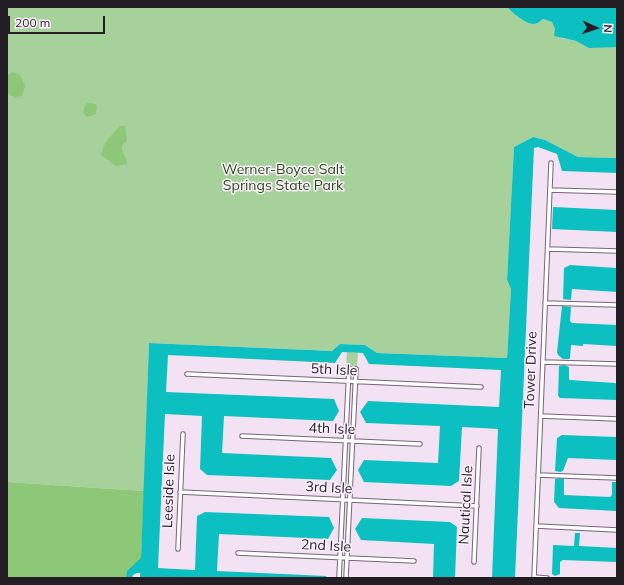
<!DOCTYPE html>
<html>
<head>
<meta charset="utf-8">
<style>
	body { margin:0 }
	#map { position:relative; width:624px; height:585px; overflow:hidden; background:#f3e1f4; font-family:Mulish,sans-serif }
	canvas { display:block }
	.frame { position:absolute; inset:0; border:8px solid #231d24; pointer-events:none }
	.north { position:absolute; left:576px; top:8px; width:40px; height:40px; -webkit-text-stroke:3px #fcf1fd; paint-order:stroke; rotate:93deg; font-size:11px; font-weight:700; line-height:16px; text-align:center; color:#231d24 }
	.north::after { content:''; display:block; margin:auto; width:14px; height:18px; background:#231d24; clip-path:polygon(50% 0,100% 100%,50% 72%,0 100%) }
	.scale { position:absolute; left:8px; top:16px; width:97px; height:18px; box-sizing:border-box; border:2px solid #231d24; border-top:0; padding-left:5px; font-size:12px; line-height:14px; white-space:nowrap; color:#231d24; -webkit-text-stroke:3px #fcf1fd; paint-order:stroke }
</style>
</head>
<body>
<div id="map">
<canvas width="624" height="585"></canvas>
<div class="frame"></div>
<div class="north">N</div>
<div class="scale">200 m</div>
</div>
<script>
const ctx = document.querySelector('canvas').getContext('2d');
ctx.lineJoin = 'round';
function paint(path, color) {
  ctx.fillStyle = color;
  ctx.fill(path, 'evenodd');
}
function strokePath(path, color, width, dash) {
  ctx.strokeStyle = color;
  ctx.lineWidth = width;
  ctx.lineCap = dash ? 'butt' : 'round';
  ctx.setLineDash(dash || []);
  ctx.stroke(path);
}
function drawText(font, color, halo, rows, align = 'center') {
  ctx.font = font + ' Mulish,sans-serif';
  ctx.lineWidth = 3;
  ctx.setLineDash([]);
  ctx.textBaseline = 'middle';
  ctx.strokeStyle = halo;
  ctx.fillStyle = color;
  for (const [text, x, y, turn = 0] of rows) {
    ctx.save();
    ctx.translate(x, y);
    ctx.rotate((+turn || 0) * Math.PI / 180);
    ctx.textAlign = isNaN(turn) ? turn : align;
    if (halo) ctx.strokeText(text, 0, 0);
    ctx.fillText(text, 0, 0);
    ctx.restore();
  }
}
paint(new Path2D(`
	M7 7H508C511 13 528 25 534 24 538 24 540 21 543 19L552 22 561 38 576 41 589 47H617V158L578 157 545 140 533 137 514 147 507 280 511 289 507 358 377 353 365 345 340 344 332 351 149 343 144 491 7 482Z
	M347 352 358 353 357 367H346Z`), '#a7d19a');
paint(new Path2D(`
	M12 72 20 75 25 86 22 96 15 98 7 93V76Z
	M87 103H92L97 105 96 114 87 117 83 113 84 108Z
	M120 126H125L127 138 126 142 122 145C121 155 127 156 127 164L116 166 101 155C103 142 112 135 120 126Z
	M7 482 144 491 141 559 128 571 126 578H7Z`), '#8dc879');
paint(new Path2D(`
	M508 7H617V47L589 48 576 41 554 36 555 29 552 22 543 19C540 21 538 24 534 24 528 25 511 13 508 7Z
	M533 137 545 140 578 157 617 158V173L562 171 557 154 538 147 534 148 515 578H492L498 429 462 427 459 481 451 486 364 482 358 470 364 460 438 463 440 426 366 423 360 412 368 401 499 407 501 370 369 364 363 353 342 352 335 363 168 355 166 392 334 399 339 411 333 421 224 416 222 453 331 458 337 470 330 480 207 475 200 469 202 416 165 414 158 568 195 570 197 516 205 512 329 517 334 528 328 539 219 534 217 571 326 576 327 578H140V573H137L133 575 132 578H126L127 571 141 558 149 343 332 351 340 344 365 345 377 353 507 358 511 289 507 280 514 147Z
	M553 207 617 210V232L552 229Z
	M570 265 617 268V292L572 289 571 300 563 299 564 268Z
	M562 306 571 307 570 321 572 323 617 325V346L583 344V346L571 345 570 358 569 359H563L558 355 557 352Z
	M564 365 569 367V379L570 380 615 383 617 384V400L560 398 558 396 559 366Z
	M562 435 617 437V460L568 458 563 471 560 472 555 471 557 438Z
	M560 478 564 479V495L610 497 612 495V482H617V511L559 508 554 502 555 479Z
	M362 518 450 522 457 527 455 578H433L434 544 361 540 355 529Z
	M575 533H580L579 546 617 548V562L563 560 560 562V574L555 576 552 574 553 545 574 546Z`), '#0cc0c2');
const street = new Path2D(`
	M550 190 617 192
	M548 249 617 251
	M545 303 617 305
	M543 362 617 364
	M187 374 481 387
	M541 416 617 419
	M242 436 420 444
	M538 475 617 478
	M180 492 477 506
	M536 526 617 530
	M178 549 183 434
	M238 553 414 561
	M474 562 479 448
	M534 577 547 578
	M339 578 349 368
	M346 578 356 369
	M534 578 551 163`);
strokePath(street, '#766677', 5.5);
strokePath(street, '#fff', 3.5);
drawText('14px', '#264d18', '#fcf1fd', [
	["Werner-Boyce Salt",283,170],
	["Springs State Park",283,186]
]);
drawText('14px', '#231d24', '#fcf1fd', [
	["5th Isle",334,370,3],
	["Tower Drive",531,370,-88],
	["4th Isle",332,429,2],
	["3rd Isle",329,488,3],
	["Leeside Isle",169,491,-88],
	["Nautical Isle",466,505,-87],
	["2nd Isle",326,546,3]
]);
</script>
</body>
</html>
